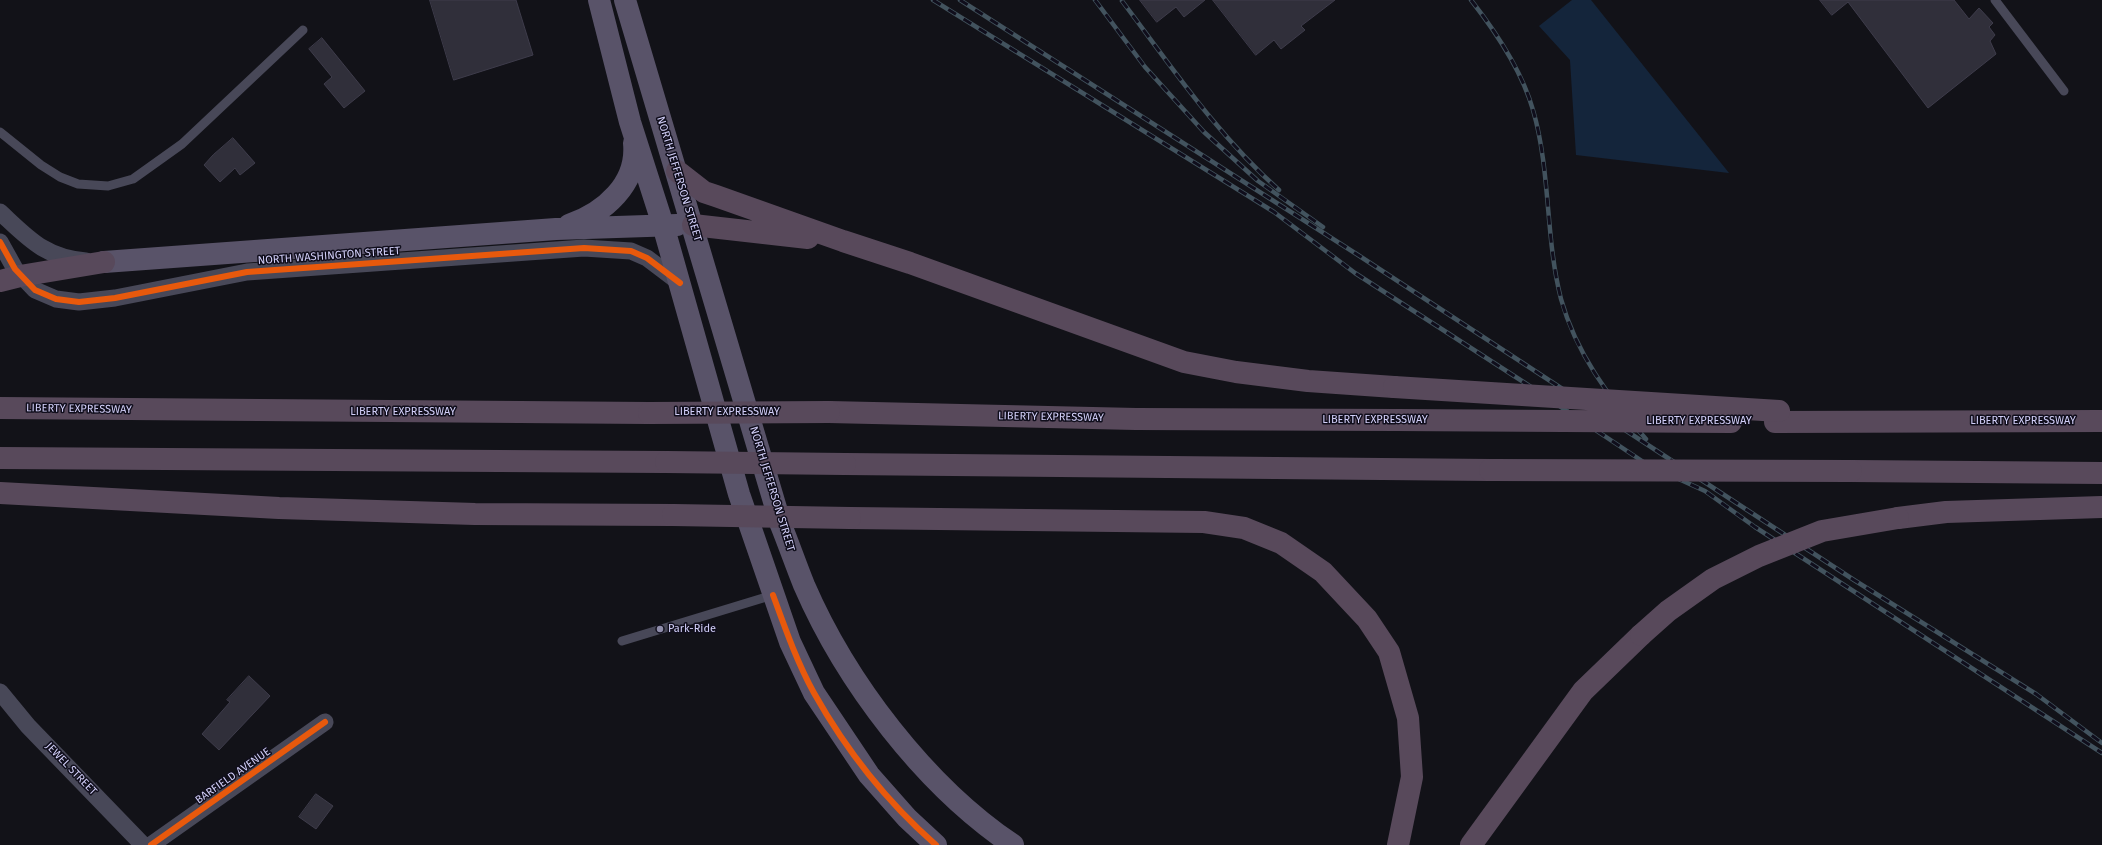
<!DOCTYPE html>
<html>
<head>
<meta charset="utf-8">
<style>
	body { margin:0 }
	canvas { display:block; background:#121218 }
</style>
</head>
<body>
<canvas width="2102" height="845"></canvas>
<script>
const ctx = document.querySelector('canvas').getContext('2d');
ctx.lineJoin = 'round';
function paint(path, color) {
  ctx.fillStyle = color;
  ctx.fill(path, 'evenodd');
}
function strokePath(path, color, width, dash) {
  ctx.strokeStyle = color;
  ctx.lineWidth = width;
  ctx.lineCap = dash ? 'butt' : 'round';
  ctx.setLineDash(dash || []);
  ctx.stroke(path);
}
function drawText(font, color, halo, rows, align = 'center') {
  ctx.font = font + ' "Fira Sans",sans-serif';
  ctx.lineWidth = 3;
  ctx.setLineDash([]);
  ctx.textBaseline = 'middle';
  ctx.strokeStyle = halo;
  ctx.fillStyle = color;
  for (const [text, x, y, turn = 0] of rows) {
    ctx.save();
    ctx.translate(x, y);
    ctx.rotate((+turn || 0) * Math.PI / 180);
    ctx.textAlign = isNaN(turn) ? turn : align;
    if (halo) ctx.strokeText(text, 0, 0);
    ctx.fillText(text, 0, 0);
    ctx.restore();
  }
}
paint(new Path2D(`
	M1572 0H1591L1729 173 1576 155 1570 60 1539 26Z`), '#14253b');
const building = new Path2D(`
	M430 0H516L533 55 454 80Z
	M1140 0H1205L1184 17 1176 7 1157 22Z
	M1213 0H1335L1301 26 1305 30 1281 49 1274 40 1256 55Z
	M1820 0H1954L1969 19 1979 8 1993 23 1989 27 1995 35 1990 41 1996 54 1928 108 1848 2 1832 15Z
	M322 38 365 91 344 108 324 84 332 77 309 49Z
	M233 138 255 163 240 175 235 168 220 182 204 165 213 155Z
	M249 676 270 696 219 750 202 734 230 702 227 700Z
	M316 794 333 806 316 829 299 817Z`);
paint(building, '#302f3a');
strokePath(building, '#3e3c4b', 1);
strokePath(new Path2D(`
	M1995 0 2064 91
	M0 132 41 165 60 177 78 184 108 186 133 179 182 144 303 30
	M622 641 773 595`), '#484858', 9);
strokePath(new Path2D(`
	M0 212C28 238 45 258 86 261
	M0 242 15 269 35 290 56 299 79 302 115 298 247 272 584 248 631 251 647 258 680 283
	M0 692 28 726 143 845
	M151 845 325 722`), '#484858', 17);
strokePath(new Path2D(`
	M599 0 630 122 663 225 739 494 790 642 814 693 869 775 907 818 936 845
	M625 0 781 525C789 545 796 565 804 585 846 682 925 786 1013 845
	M569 225C604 213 638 184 634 143
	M104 262 556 229 677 225`), '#595369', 22);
strokePath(new Path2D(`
	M677 171 704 192 716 196 843 241 910 263 1184 362 1236 372 1308 381 1394 387
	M693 225 808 238
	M0 281 20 276 104 262
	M0 408 649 413
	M829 412 1136 419 1396 420
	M1775 422 2102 421
	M0 458 666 462
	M845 464 1490 470
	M1851 471 2102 473
	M0 493 279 508 475 514 673 515
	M850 518 1204 522 1244 528 1281 543 1323 572 1367 619 1389 652 1408 718 1412 777 1398 845
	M1898 518 1946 512 2102 507
	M1471 845 1583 691 1641 635`), '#58495b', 22);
const rail = new Path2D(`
	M933 0 1274 212 1355 273 1525 383 1648 465 1705 491 1755 527 2102 753
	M960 0 1358 255 1854 580 2036 694 2102 743
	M1095 0 1145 67 1204 132 1258 181 1323 227
	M1471 0C1496 32 1522 71 1533 110 1551 172 1545 237 1561 299 1576 353 1609 398 1646 439
	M1122 1C1171 66 1218 136 1279 190`);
strokePath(rail, '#42535e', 4.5);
strokePath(rail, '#100e1c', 3, [9]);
strokePath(new Path2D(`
	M1394 387 1779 411
	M649 413 829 412
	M1396 420 1731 422
	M666 462 845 464
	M1490 470 1851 471
	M673 515 850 518
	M1641 635 1668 611 1713 579 1759 556 1822 531 1898 518`), '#58495b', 22);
strokePath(new Path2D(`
	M0 242 15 269 35 290 56 299 79 302 115 298 247 272 584 248 631 251 647 258 680 283
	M773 595C785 628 797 662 814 693 846 750 887 802 936 845
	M151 845 325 722`), '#e8590c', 6);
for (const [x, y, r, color] of [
	[660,629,4,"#8f8daa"]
]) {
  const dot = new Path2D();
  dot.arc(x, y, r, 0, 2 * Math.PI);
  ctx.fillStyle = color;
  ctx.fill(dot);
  strokePath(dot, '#100e1c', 1.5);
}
drawText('11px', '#d2cff8', '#100e1c', [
	["NORTH JEFFERSON STREET",679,179,73],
	["NORTH WASHINGTON STREET",329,256,-4],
	["LIBERTY EXPRESSWAY",79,409,1],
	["LIBERTY EXPRESSWAY",403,412],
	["LIBERTY EXPRESSWAY",727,412],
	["LIBERTY EXPRESSWAY",1051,417,1],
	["LIBERTY EXPRESSWAY",1375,420],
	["LIBERTY EXPRESSWAY",1699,421],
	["LIBERTY EXPRESSWAY",2023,421],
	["NORTH JEFFERSON STREET",772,489,73],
	["JEWEL STREET",71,769,46],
	["BARFIELD AVENUE",233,776,-35]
]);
drawText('11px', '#d2cff8', '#100e1c', [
	["Park-Ride",668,629]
], 'left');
</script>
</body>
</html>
